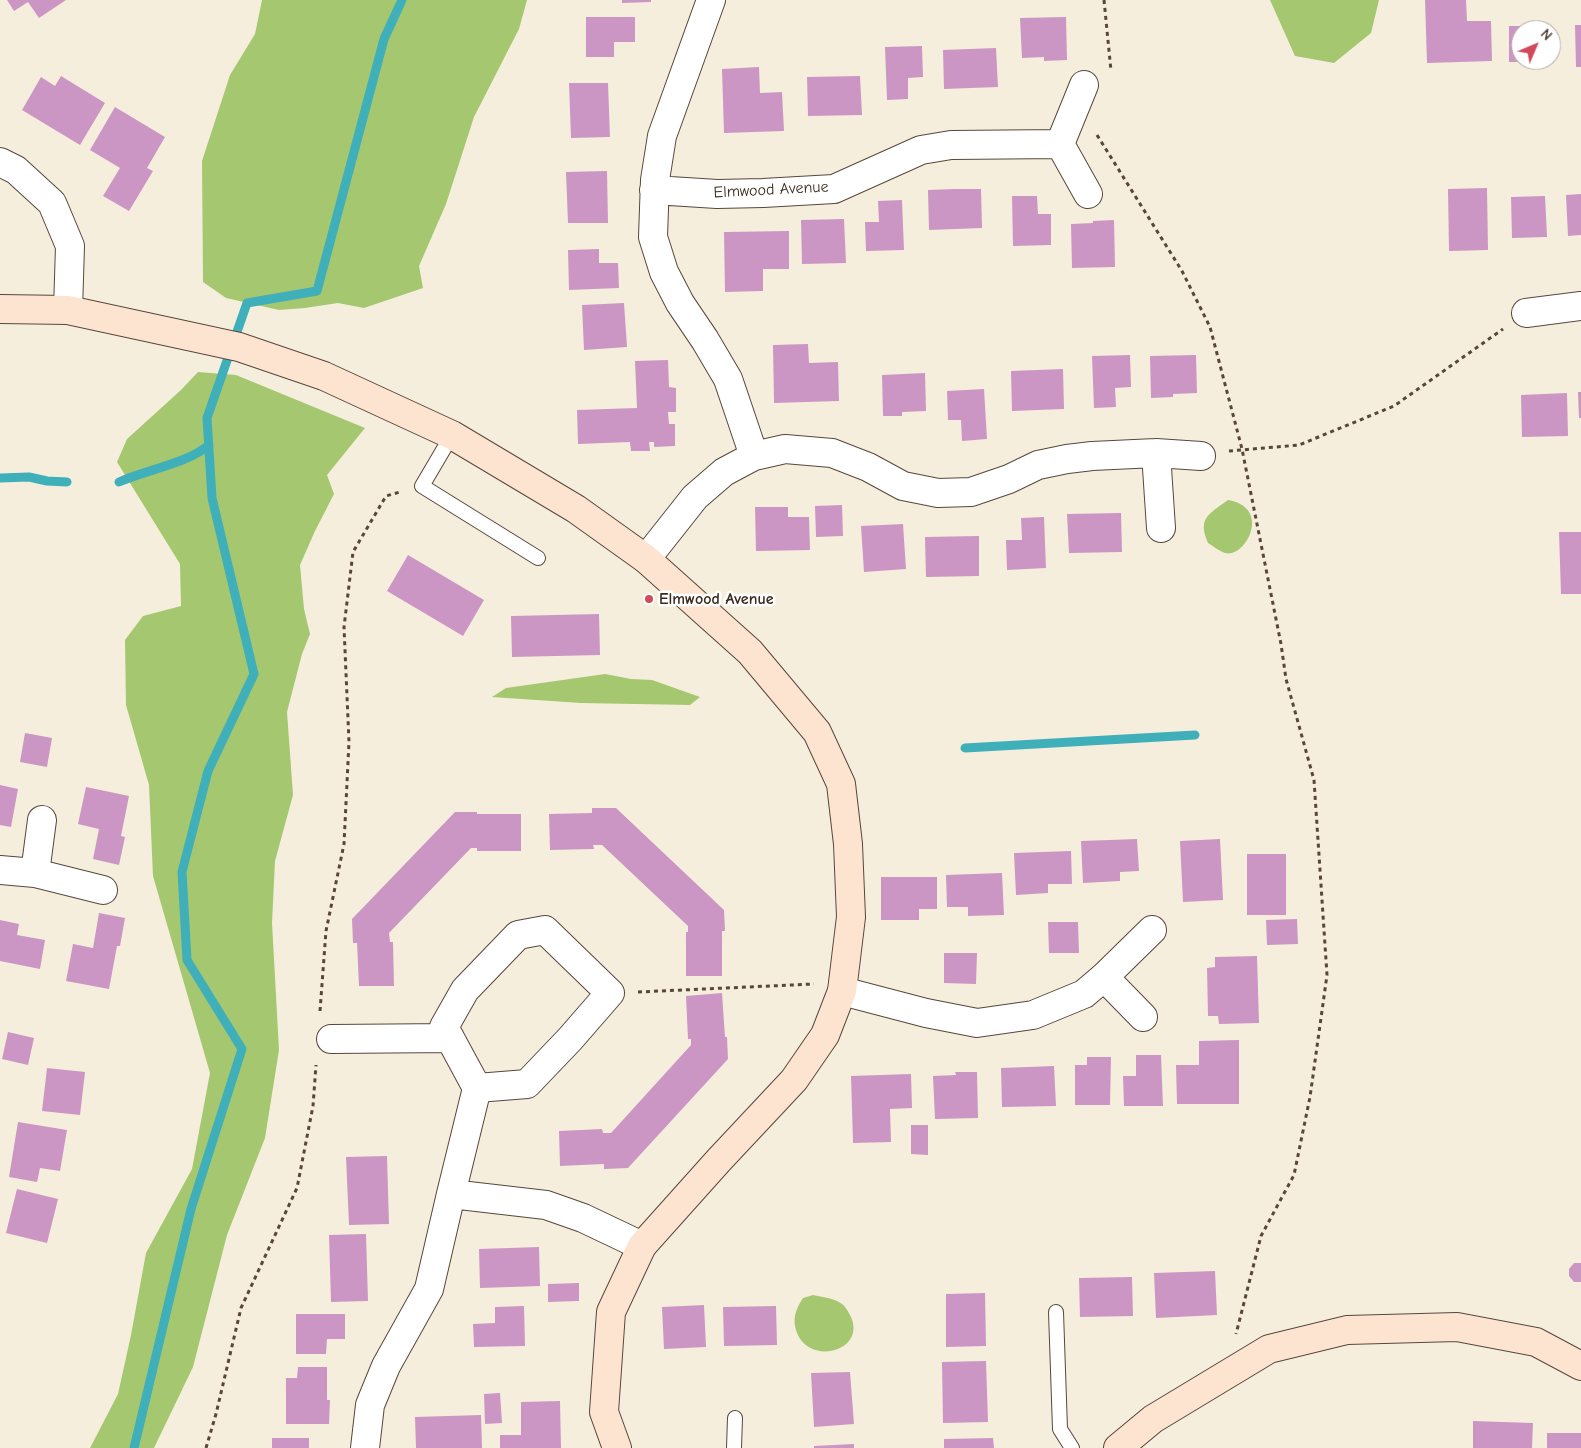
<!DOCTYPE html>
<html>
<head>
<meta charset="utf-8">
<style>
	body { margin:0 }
	#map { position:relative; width:1581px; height:1448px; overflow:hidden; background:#f6eedd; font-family:"Comic Neue",sans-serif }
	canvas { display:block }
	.north { position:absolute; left:1511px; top:20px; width:50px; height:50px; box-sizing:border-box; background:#fff; border:1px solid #b1aaa5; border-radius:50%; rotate:45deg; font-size:14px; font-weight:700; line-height:20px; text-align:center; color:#3b2a1e }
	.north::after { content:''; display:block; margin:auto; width:18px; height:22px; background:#d1495b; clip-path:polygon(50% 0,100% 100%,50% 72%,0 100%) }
</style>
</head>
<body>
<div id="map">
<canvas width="1581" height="1448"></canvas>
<div class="north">N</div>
</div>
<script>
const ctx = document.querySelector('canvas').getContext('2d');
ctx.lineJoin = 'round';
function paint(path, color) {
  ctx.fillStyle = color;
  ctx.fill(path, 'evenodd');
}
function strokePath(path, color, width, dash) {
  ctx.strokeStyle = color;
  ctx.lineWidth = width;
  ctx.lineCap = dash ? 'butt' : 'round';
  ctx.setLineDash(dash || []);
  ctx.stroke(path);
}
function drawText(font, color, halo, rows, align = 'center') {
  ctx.font = font + ' "Comic Neue",sans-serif';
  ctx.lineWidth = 5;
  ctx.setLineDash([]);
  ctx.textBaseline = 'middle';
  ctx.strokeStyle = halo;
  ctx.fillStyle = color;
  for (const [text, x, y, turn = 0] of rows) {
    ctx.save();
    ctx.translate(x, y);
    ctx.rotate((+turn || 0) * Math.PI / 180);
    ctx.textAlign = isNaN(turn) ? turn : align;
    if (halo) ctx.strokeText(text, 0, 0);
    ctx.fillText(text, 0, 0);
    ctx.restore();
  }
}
paint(new Path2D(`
	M262 0H527L519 29 474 117 446 204 419 266 423 288 364 308 338 303 305 308 279 310 226 298 203 282 202 161 230 75 255 34Z
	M1270 0H1379L1371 33 1334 63 1295 56Z
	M198 372 236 375 365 428 327 475 334 494 315 531 300 565 304 609 310 634 302 654 287 712 293 795 275 861 272 923 279 1050 265 1138 227 1235 193 1367 154 1448H90L118 1394 131 1335 146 1253 192 1169 210 1073 153 876 149 785 126 705 125 640 143 616 181 606 180 564 117 462 127 439 181 390Z
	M1228 500C1273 508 1245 559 1225 553 1219 551 1213 546 1208 543 1197 518 1209 514 1228 500Z
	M605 674 631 679 652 680 700 697 690 705 581 703 492 697 506 688Z
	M813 1295C822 1297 834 1298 842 1304 846 1307 849 1313 851 1317 866 1351 810 1366 797 1333 792 1320 795 1310 803 1298Z`), '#a5c76f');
strokePath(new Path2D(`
	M0 478 29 477 47 481 67 482
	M119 482C146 470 188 463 209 445
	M965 748 1195 735
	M134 1448 191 1209 242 1049 187 960 182 872 208 771 254 674 212 498 207 418 247 303 317 291 384 39 402 0`), '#3fafb9', 9);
paint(new Path2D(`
	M7 0H66L39 18 28 2 14 11Z
	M622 0H651V2L622 3Z
	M1425 0H1466L1467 21H1491L1492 61 1427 63Z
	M586 17H635V42H614V57H586Z
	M1066 17 1067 60 1044 61V57L1022 58 1020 18Z
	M1575 25H1581V67H1576Z
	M1509 26H1552V30H1521V60H1553V62H1509Z
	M922 46 923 77 908 78V99L887 100 885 47Z
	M996 48 998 87 944 89 943 50Z
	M759 67 760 93 782 92 784 131 724 133 722 69Z
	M61 76 105 103 80 145 22 110 41 77 55 86Z
	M860 76 862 115 808 116 807 77Z
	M569 83H608L610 137 571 138Z
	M115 107 165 137 147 168 153 171 129 211 103 196 120 168 90 150Z
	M607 171 608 223H568L566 172Z
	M1487 188 1488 250 1449 251 1448 189Z
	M955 189H981L982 228 929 230 928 190Z
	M1581 194V235L1568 236 1566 195Z
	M1012 196H1037L1038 214H1051V245L1013 246Z
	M1545 196 1547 237 1512 238 1511 197Z
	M902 200 904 250 866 251 865 222H879L878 201Z
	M844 219 846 263 802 264 801 220Z
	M1114 220 1115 267 1072 268 1071 224 1093 223V221Z
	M789 231V269H763V291L725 292 724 232Z
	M599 249V263H618L619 288 569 290 568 250Z
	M624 303 627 347 584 350 582 305Z
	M808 344 809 363 838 362 839 401 774 403 773 345Z
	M1130 355 1131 387 1115 388 1116 407 1094 408 1092 356Z
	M1196 355 1197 393 1173 394V397L1151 398 1150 356Z
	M668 360 669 387 676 388V412H668L669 424H675V446L654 447V442H649L650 451H631L630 442 578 444 577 410 637 408 635 361Z
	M1063 369 1064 409 1012 411 1011 371Z
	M925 373 926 411 902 412V416H883L882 375Z
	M984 389 987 439 962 441 961 420H948L947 391Z
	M1578 392H1581V418H1579Z
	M1567 393 1568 436 1522 437 1521 395Z
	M842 505 843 536 816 537 815 506Z
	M755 507H788V517H809L810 550 756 551Z
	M1121 513 1122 552 1069 553 1067 514Z
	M1044 517 1046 568 1007 570 1006 540H1022L1021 518Z
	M903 524 906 569 864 572 861 526Z
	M1559 532H1581V594H1561Z
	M979 536V576L926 577 925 537Z
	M408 555 484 600 463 636 387 591Z
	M599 614 600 655 512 657 511 616Z
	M25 733 52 738 47 767 20 762Z
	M0 785 18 789 11 827 0 825Z
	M86 787 129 796 121 836 125 837 119 865 93 859 99 829 78 824Z
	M592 808H616L724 910 725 931H722V976H686V932H688V926L602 845H593L594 849 550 850 549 814 592 813Z
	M455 812H477V814H521V851H477V848H471L389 933 390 942H393L394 986H359L357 943H353L352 919Z
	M1137 839 1139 871 1120 872V881L1083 883 1081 841Z
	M1220 839 1223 900 1183 902 1180 841Z
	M1071 851 1072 884H1048V893L1016 895 1014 853Z
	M1247 854H1286V915H1247Z
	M1002 873 1004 915 968 916V907H947L946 875Z
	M881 877H937V909H919V920H881Z
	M99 913 125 918 120 946H117L109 989 66 981 73 944 93 948Z
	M1297 919 1298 944 1267 945 1266 920Z
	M0 920 19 924 17 935 45 940 40 969 0 961Z
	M1048 922H1078L1079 953H1049Z
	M944 953H977L976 984 944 983Z
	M1257 956 1259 1023 1219 1024 1218 1016H1208L1207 968 1215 967V957Z
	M722 993 725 1037H727L728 1059 628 1168 604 1169V1164L560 1166 559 1131 602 1129 603 1133H611L691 1045V1039H688L686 996Z
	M8 1032 34 1038 28 1065 2 1059Z
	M1239 1040V1104H1177L1176 1065H1199V1041Z
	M1136 1055H1161L1163 1106H1124L1123 1076H1136Z
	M1087 1057H1111L1110 1105H1075V1065H1087Z
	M1054 1066 1056 1106 1002 1107 1001 1068Z
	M47 1068 85 1072 80 1115 42 1111Z
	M955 1072H977L978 1118 935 1119 933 1076 956 1075Z
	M911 1074 912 1108 890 1109 891 1142 853 1143 851 1076Z
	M18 1122 67 1130 60 1171 40 1168 37 1182 9 1177Z
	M911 1125H928V1155L911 1154Z
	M387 1156 389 1224 349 1225 346 1157Z
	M17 1189 58 1199 47 1243 6 1233Z
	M366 1234 368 1301 331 1302 329 1235Z
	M539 1247 540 1286 480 1288 479 1249Z
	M1574 1263H1581V1282H1574L1569 1276V1269Z
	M1215 1271 1217 1315 1156 1318 1154 1273Z
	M1132 1277 1133 1316 1080 1317 1079 1278Z
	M579 1283V1301L548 1302V1284Z
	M985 1293 986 1346 946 1347V1294Z
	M704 1305 706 1347 664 1349 662 1307Z
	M524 1306 525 1346 474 1347 473 1324 495 1323V1307Z
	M776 1306 777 1345 724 1346 723 1307Z
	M296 1314H345V1339H327L326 1354H296Z
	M986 1361 988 1422 943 1423 942 1362Z
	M298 1367H327V1400H330L329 1424H286V1378H297Z
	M850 1372 854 1424 814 1427 811 1373Z
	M500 1393 502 1423 485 1424 484 1394Z
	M560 1401 561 1448H500V1435H521V1402Z
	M481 1415 482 1448H416L415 1417Z
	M1473 1421 1533 1423 1532 1448H1473Z
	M1547 1433H1581V1448H1547Z
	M272 1438H309V1448H272Z
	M993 1438 994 1448H944V1439Z
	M854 1444V1448H814V1446Z`), '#cb96c3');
const lane = new Path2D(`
	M452 435 422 486 538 558
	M1056 1312 1060 1429 1072 1448
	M734 1448 735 1418`);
const street = new Path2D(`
	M711 0 662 136 655 180 653 237 664 272 680 303 705 340 728 379 754 456
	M1084 85 1060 144 1088 194
	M0 162 16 170 52 203 70 246 68 310
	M654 190 717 194 763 193 834 189 921 150 951 145 1060 144
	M1526 313 1581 306
	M1156 453 1161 528
	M646 559 695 497 724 472 754 456 785 449 832 453 868 467 903 486 938 493 971 492 1009 479 1038 465 1067 459 1092 456 1156 453 1201 456
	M0 870 35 873 103 890
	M35 873 42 820
	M545 930 610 993 570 1039 527 1084 477 1088 444 1027 465 990 518 935Z
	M1104 977 1143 1017
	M842 991 926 1013 977 1023 1033 1015 1084 994 1104 977 1152 930
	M331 1039 450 1038
	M451 1194 546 1205 583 1218 642 1246
	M365 1448 370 1405 386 1366 429 1289 451 1194 477 1088`);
const secondary = new Path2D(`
	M0 309 68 310 239 347 324 376 452 435 576 509 646 559 750 652 817 732 841 784 848 844 851 917 842 991 825 1035 794 1080 719 1160 642 1246 611 1312 604 1412 617 1448
	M1118 1448 1153 1419 1269 1349 1347 1330 1457 1327 1536 1342 1581 1366`);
strokePath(lane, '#57473b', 16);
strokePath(street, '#57473b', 30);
strokePath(secondary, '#57473b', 30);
strokePath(new Path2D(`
	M1104 0 1111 71
	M1097 135 1182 271 1210 327 1242 449 1281 644 1286 679 1314 780 1327 975 1310 1097 1294 1175 1261 1236 1236 1334
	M1229 451 1299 445 1394 406 1503 329
	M638 992 814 984
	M320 1011 326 931 344 844 349 742 344 627 353 552 386 496 400 492
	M206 1448 216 1414 241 1308 297 1188 313 1106 316 1065`), '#57473b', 3, [4, 4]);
strokePath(lane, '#fff', 14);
strokePath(street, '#fff', 28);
strokePath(secondary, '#fde4d1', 28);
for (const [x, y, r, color] of [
	[649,599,5,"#d1495b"]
]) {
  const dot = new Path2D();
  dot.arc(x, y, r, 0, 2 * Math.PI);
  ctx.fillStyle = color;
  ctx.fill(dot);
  strokePath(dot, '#fff', 2);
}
drawText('16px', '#3b2a1e', '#fff', [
	["Elmwood Avenue",771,190,-3]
]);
drawText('bold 16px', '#3b2a1e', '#fff', [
	["Elmwood Avenue",659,599]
], 'left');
</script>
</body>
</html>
